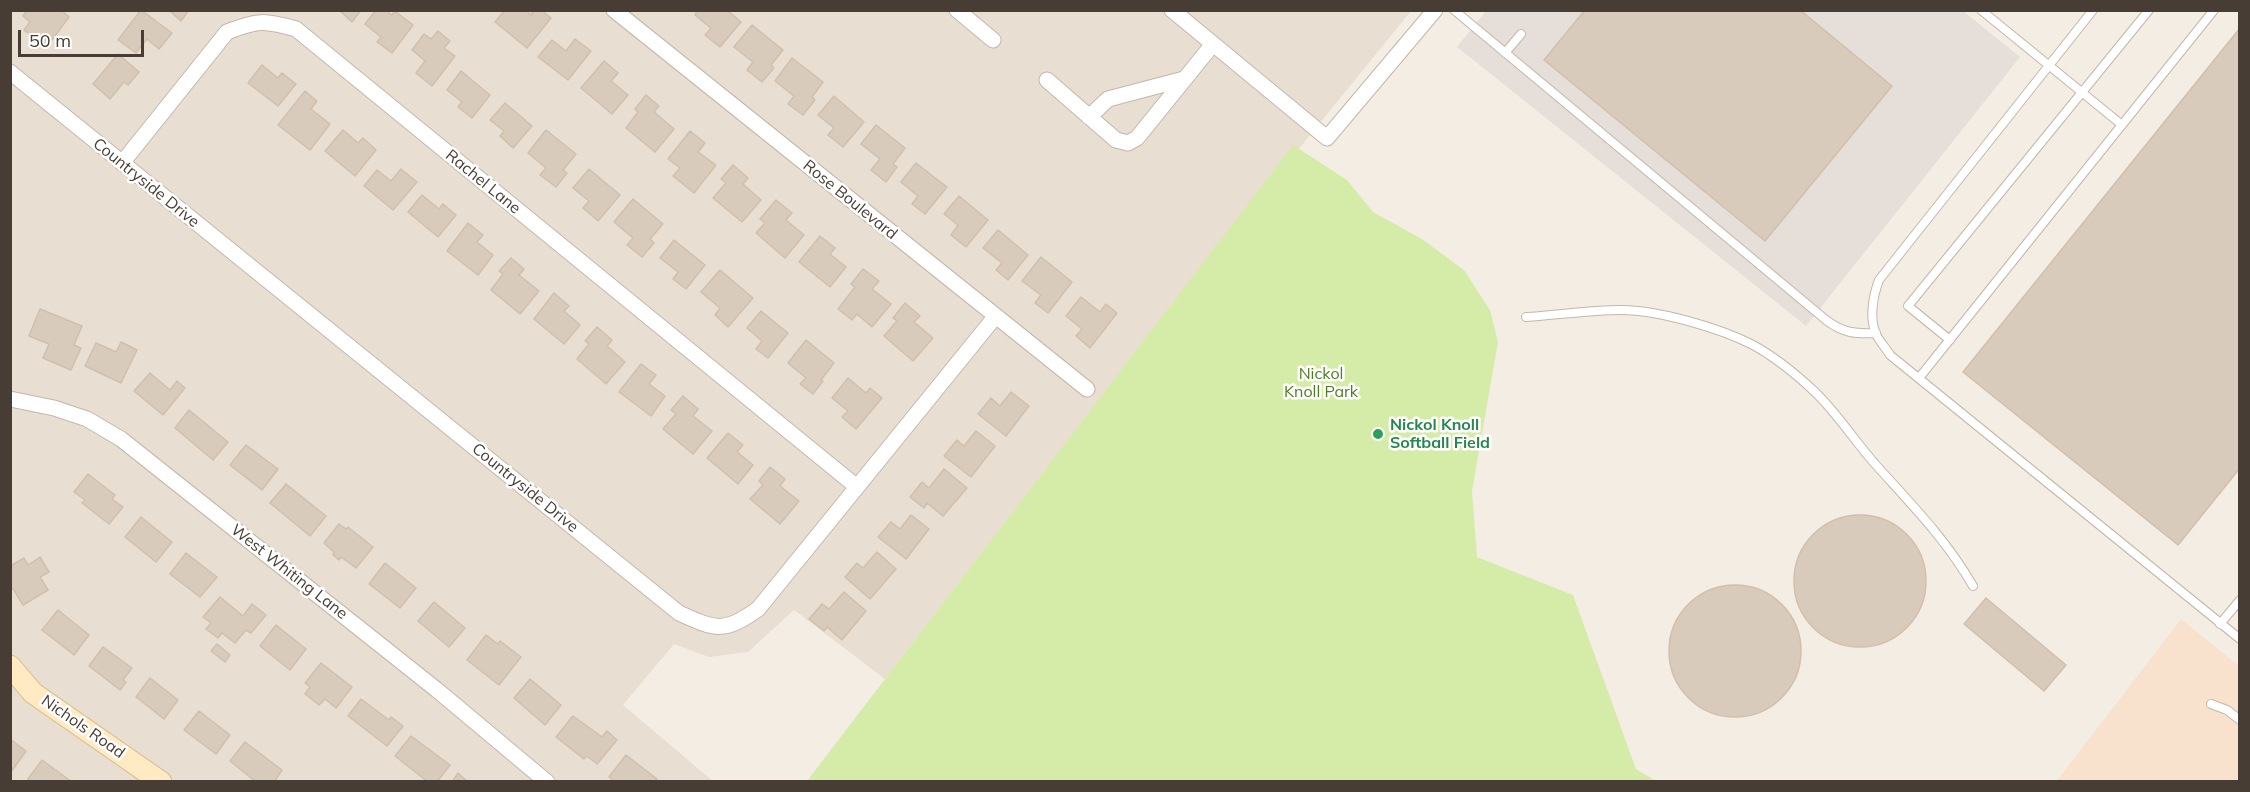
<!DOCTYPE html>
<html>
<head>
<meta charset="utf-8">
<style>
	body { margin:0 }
	#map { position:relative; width:2250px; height:792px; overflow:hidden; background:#f4ede4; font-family:Mulish,sans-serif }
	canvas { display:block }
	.frame { position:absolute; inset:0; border:12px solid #473d34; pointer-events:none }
	.scale { position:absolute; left:18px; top:30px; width:126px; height:27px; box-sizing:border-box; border:3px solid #473d34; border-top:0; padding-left:8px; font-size:18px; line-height:21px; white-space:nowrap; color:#473d34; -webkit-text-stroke:4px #fff; paint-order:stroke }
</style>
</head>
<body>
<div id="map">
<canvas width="2250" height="792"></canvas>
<div class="frame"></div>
<div class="scale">50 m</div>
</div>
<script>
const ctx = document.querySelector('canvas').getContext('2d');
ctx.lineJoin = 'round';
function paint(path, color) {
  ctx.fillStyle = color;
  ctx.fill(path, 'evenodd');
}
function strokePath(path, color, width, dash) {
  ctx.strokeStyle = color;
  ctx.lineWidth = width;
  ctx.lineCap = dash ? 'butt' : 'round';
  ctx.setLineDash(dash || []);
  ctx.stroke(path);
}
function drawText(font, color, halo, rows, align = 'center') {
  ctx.font = font + ' Mulish,sans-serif';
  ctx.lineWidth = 5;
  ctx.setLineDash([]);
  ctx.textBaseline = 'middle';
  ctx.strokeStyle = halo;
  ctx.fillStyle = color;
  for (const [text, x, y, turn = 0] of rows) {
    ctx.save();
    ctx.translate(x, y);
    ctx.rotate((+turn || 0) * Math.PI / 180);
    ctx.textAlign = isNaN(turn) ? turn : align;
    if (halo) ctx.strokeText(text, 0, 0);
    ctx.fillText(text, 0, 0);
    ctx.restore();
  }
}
paint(new Path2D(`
	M10 11H1411L1163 316 885 679 794 610 748 652 709 657 674 644 623 705 714 782 11 781Z`), '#e8dfd2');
paint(new Path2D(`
	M2181 619 2239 666V781L2056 782Z`), '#f8e1cd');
paint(new Path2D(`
	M1962 10 2020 57 1806 326 1457 47 1486 11Z`), '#e6dfd9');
paint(new Path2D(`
	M1293 145 1347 180 1373 212 1422 239 1464 270 1490 310 1498 342 1472 491 1477 557 1573 595 1636 769 1656 781H807Z`), '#d5eca9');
const building = new Path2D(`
	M27 10H61L69 17 46 48 24 30 30 22 23 16Z
	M141 10 172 33 159 49 147 39 136 53 118 40Z
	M169 10H189L181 21Z
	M339 10H361L352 22Z
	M376 10H385L392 15 395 11 413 25 392 53 377 42 381 37 365 24Z
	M505 10H525L531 15 534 10H541L551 18 527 48 495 22Z
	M698 10H727L741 22 720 47 705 35 711 28 695 15Z
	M1585 10H1800L1892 86 1765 241 1544 60Z
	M752 25 783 50 771 65 774 68 762 82 747 70 753 62 734 47Z
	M2240 28V468L2178 545 1963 372Z
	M438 31 450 41 444 48 455 56 432 86 416 73 425 61 412 50 424 34 431 39Z
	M575 39 591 51 568 80 538 57 552 40 566 51Z
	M118 54 139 72 128 85 124 82 110 99 93 84Z
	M792 58 823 82 812 97 815 100 803 115 788 104 794 96 775 81Z
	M604 61 618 73 611 81 628 95 612 114 581 88Z
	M262 65 278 78 282 73 296 84 278 106 248 83Z
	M461 71 490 95 472 118 458 107 462 102 447 90Z
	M305 91 317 101 311 109 330 124 310 150 278 125Z
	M646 95 659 106 654 112 674 129 655 152 626 128 638 112 635 109Z
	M834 96 864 122 843 147 828 135 834 128 818 115Z
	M505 103 532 126 513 148 500 136 504 131 490 120Z
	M876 125 905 148 893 164 897 167 886 182 871 170 880 159 861 144Z
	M343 130 358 143 363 138 376 150 355 176 325 151Z
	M546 130 576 154 563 170 567 173 556 187 540 175 546 168 528 153Z
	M690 131 705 143 698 152 716 165 694 193 673 176 680 168 668 159Z
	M916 163 947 187 925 214 912 204 918 196 901 182Z
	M733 165 748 178 743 184 761 200 742 222 713 198 726 183 721 179Z
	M401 169 417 182 393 210 364 186 377 170 391 181Z
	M589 169 620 195 598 221 583 208 589 201 573 188Z
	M422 195 439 209 443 204 456 215 438 237 408 212Z
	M959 196 988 220 966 247 951 235 958 225 944 214Z
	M633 199 663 224 650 239 654 243 642 257 627 245 633 238 614 222Z
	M776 200 792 213 786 220 804 235 785 258 756 233 765 223 760 219Z
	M468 223 483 235 477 242 493 255 478 275 447 251Z
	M998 230 1028 255 1008 280 996 270 1002 263 983 248Z
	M820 236 835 248 830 254 846 267 830 287 799 262Z
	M674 240 705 265 686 289 673 279 678 272 660 258Z
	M1041 257 1072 282 1048 313 1035 303 1041 295 1022 281Z
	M511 258 524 269 519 275 539 291 520 314 491 290 503 274 499 271Z
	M863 269 879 281 872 289 891 304 872 327 857 314 852 320 838 309 855 287 851 284Z
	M720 270 753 298 728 327 715 315 720 308 701 292Z
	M554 293 569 306 564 311 580 325 564 344 534 319Z
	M1081 297 1100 312 1106 304 1117 313 1090 348 1076 336 1082 329 1066 316Z
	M905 303 920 316 914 322 933 338 913 361 884 336 897 321 893 318Z
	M40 309 82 326 74 345 81 348 71 370 43 358 49 344 29 336Z
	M761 311 788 333 768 358 756 349 762 341 747 328Z
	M597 327 612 340 607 346 625 362 606 384 577 359 589 344 585 341Z
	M806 340 834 363 821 380 823 381 813 394 800 384 806 378 788 363Z
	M121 342 137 350 121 383 85 366 96 343 116 352Z
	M641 364 656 375 649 384 665 396 651 416 619 392Z
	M150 373 170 390 177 381 185 388 163 415 134 391Z
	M848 378 866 393 870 388 882 398 856 429 842 417 848 411 832 398Z
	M1011 392 1029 406 1006 436 978 414 991 398 1000 406Z
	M683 396 698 409 693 416 712 431 693 454 663 429 676 414 671 410Z
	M189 410 228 442 213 460 175 428Z
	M976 431 995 446 971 477 944 456 957 440 964 446Z
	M728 433 743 445 737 452 753 465 738 484 707 458Z
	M246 445 278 469 262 490 230 465Z
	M770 467 785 479 780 486 799 501 780 524 750 499 763 485 759 481Z
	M944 469 967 488 943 516 927 503 924 508 910 497 922 482 929 488Z
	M88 474 115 495 112 499 123 507 109 524 82 503 85 500 74 492Z
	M286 484 326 516 310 536 270 503Z
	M911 515 929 529 906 559 878 537 891 522 900 529Z
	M1794 581a66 66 0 1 1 132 0a66 66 0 1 1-132 0Z
	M141 517 172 542 156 562 125 537Z
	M339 524 346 529 348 527 373 547 356 568 341 557 339 560 333 555 334 552 324 543Z
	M877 552 896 569 870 599 845 577 857 563 863 568Z
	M186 553 217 577 200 597 170 574Z
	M40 557 49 572 40 577 48 590 23 605 10 584V566L24 558 28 565Z
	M385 563 416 588 400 608 369 584Z
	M1669 651a66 66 0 1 1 132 0a66 66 0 1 1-132 0Z
	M844 592 866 611 842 640 827 627 824 631 809 619 822 604 829 609Z
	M220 597 243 616 252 604 266 615 251 633 246 630 235 643 222 633 218 638 206 629 211 623 203 617Z
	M1986 598 2066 665 2044 691 1964 624Z
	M434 602 465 628 449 647 418 621Z
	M58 610 89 635 74 655 42 630Z
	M276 625 306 649 290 670 260 646Z
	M486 635 498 644 500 641 521 657 499 685 467 660Z
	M217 644 230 655 225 662 211 651Z
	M103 647 132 668 123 680 126 682 120 690 89 666Z
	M321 663 352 687 336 708 325 699 319 705 305 694 310 687 305 683Z
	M150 678 178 700 164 719 136 697Z
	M530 679 561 705 545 725 514 698Z
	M361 699 389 720 391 717 403 726 387 746 348 716Z
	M199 711 230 735 216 754 184 730Z
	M573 716 602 737 607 731 617 740 597 764 587 756 584 759 556 737Z
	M411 736 450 765 437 782H428L395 756Z
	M10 739 26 751 11 772 10 771Z
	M245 742 282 770 274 782H256L230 761Z
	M626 755 657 779 656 782H616L609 777Z
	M42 760 72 782H31L28 779Z
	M458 773 468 782H452Z`);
paint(building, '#d9cbbc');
strokePath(building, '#d2bfab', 1.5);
const lane = new Path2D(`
	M1454 10 1826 320C1843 333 1855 334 1876 333
	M1981 10 2122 125
	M2093 10 1879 280C1873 296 1869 318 1876 334 1879 341 1886 348 1890 355L2240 639
	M1505 53 1521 34
	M1526 317C1558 315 1590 310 1621 310 1658 310 1720 328 1753 345 1775 357 1797 375 1815 392 1838 414 1855 442 1876 465 1912 505 1945 538 1973 586
	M1950 340 1908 306 2149 10
	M1919 378 2214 10
	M2220 624 2240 600
	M2211 704 2227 710 2240 720`);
const street = new Path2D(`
	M614 10 1087 389
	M957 10 993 40
	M1172 10 1327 138 1435 10
	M10 72 679 613C716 630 724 633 758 609L995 317
	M1047 80 1116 140 1128 143 1137 138 1213 44
	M1089 117 1108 99 1184 79
	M122 163 227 32C257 20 264 20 296 29L857 487
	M10 399 54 408 87 419 121 439 437 690 547 782`);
const secondary = new Path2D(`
	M10 666 33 693 161 782`);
strokePath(lane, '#c3b7a9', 10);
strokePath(street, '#c3b7a9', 17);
strokePath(secondary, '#dbc092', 23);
strokePath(lane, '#fff', 8);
strokePath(street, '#fff', 15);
strokePath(secondary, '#ffeac3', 21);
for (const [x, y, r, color] of [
	[1378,434,6,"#2e9e5b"]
]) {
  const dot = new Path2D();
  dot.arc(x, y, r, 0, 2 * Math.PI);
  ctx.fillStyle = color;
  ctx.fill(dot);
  strokePath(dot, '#fff', 2);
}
drawText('16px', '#473d34', '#fff', [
	["Rachel Lane",483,182,39],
	["Countryside Drive",146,183,39],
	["Rose Boulevard",850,200,39],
	["Countryside Drive",525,488,39],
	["West Whiting Lane",289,572,38],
	["Nichols Road",83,727,35]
]);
drawText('16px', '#4e7d22', '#fff', [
	["Nickol",1321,374],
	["Knoll Park",1321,392]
]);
drawText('bold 16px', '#27864d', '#fff', [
	["Nickol Knoll",1390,425],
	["Softball Field",1390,443]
], 'left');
</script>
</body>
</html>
